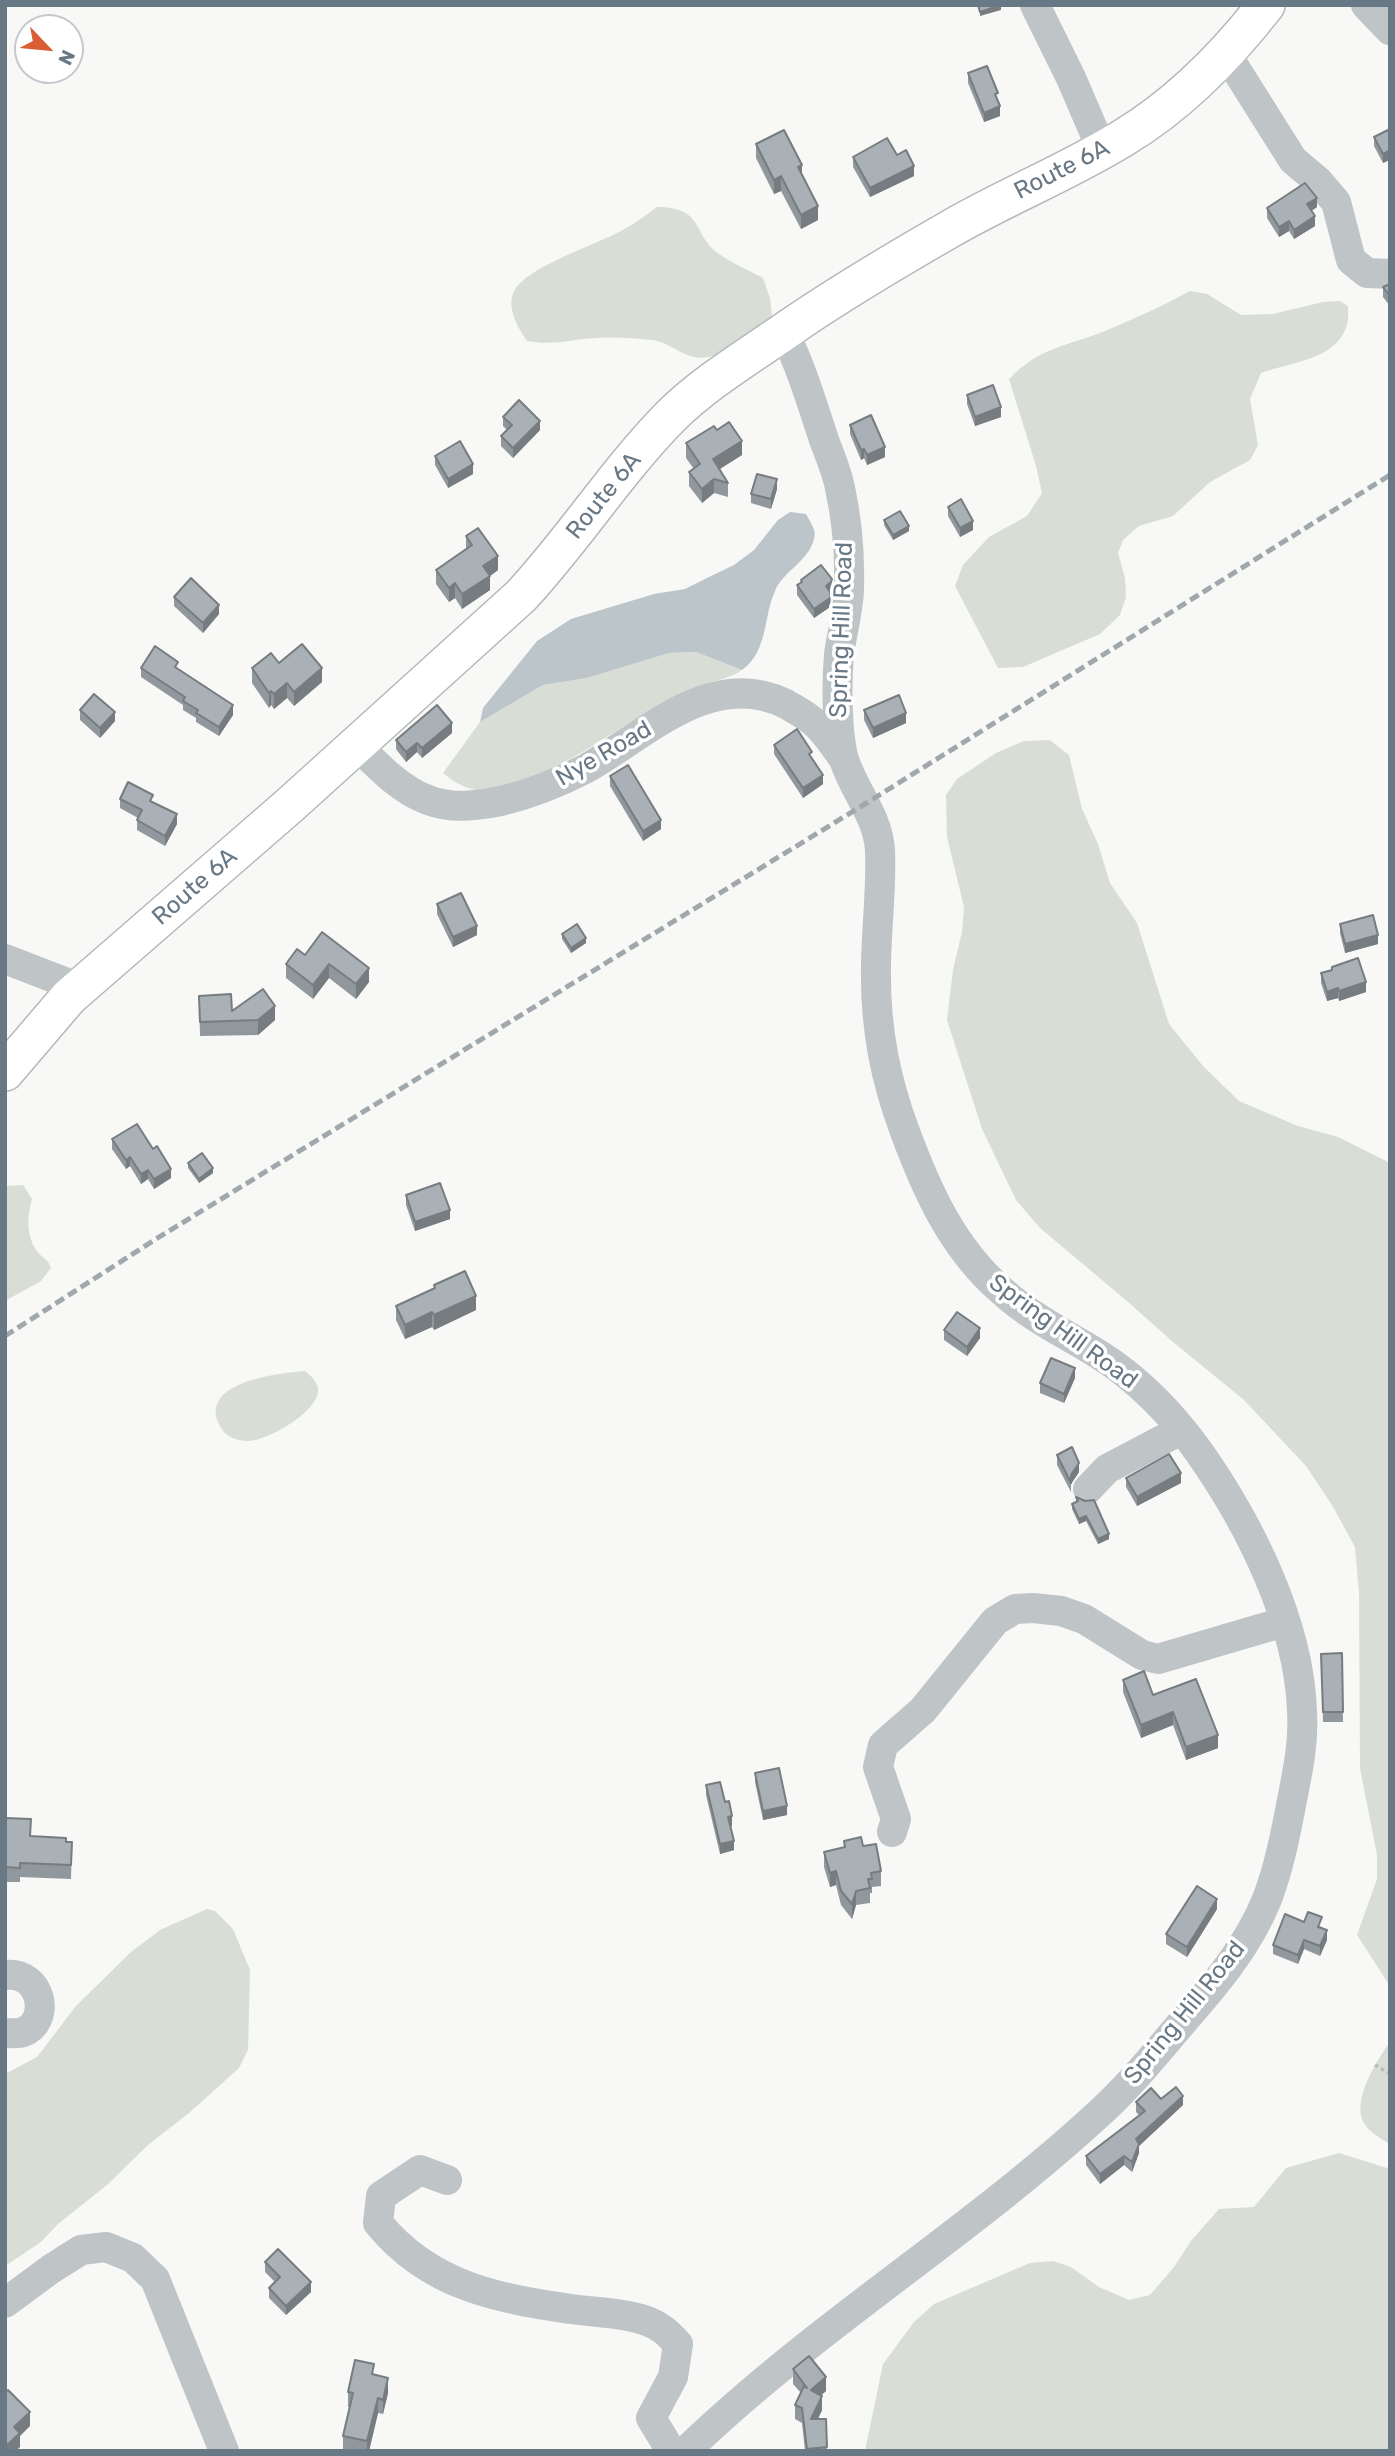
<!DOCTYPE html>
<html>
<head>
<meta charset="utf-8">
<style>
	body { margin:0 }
	#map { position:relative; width:1395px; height:2456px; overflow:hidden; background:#f8f8f6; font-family:Rubik,sans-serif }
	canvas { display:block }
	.frame { position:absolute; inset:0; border:7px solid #697885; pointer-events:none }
	.north { position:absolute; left:14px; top:14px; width:70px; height:70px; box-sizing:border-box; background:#fff; border:2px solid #c3c9ce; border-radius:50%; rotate:116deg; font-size:19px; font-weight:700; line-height:28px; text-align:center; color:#697885 }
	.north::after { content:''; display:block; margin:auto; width:24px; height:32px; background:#da5d34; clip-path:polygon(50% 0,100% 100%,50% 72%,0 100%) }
</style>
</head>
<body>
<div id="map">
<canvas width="1395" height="2456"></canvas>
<div class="frame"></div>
<div class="north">N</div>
</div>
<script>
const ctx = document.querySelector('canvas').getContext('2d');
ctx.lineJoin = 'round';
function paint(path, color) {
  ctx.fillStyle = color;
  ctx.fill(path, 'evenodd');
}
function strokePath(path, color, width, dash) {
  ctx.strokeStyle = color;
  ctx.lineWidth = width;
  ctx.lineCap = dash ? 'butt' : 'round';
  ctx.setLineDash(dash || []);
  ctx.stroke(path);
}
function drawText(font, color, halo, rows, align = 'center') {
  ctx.font = font + ' Rubik,sans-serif';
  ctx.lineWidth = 7;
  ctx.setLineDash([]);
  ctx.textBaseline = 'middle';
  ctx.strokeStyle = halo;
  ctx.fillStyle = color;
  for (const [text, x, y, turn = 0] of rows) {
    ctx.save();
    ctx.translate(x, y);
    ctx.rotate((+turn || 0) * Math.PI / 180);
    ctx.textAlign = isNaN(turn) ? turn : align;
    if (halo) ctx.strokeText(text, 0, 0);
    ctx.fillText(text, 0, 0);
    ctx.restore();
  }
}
paint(new Path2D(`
	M657 207C705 207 692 235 719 254 732 263 748 270 763 278L770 298 772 317C755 335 734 352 708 357 686 362 672 342 652 340 634 338 615 337 597 338 571 339 553 346 527 341 518 328 506 308 514 291 527 267 592 246 617 233 631 226 644 217 657 207Z
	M1190 291 1207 294 1241 315 1273 314 1323 302 1340 301 1348 306C1353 358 1298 360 1261 373L1250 399 1258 445 1250 460 1210 482 1173 516 1139 526 1123 540 1118 553 1125 578 1126 597 1120 615 1100 634 1023 667 998 668 955 586 963 565 989 537 1027 516 1042 493 1036 466 1009 379C1041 346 1066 347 1105 331 1134 319 1162 306 1190 291Z
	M696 652 742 670C731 678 721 679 708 683 693 688 678 696 664 703 608 732 549 783 486 790 470 792 455 783 443 773L480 722 543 685 587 678 669 653Z
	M1050 740 1069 755 1082 809 1098 844 1110 883 1137 923 1169 1024 1203 1066 1239 1101 1298 1126 1338 1137 1390 1163V1986L1357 1935 1377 1879V1855L1360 1768 1359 1593 1355 1547 1332 1505 1306 1466 1244 1400 1173 1342 1127 1301 1040 1228 1016 1200 982 1129 947 1020 953 970 962 932 964 907 947 837 946 795 957 779 996 753 1024 741Z
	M23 1185 32 1199C27 1216 26 1234 36 1250 41 1258 48 1258 51 1268L41 1281 5 1301V1186Z
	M305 1371C311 1376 316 1380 318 1388 321 1411 265 1443 245 1441 233 1439 224 1436 219 1424 199 1382 279 1373 305 1371Z
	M207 1909 215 1911 233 1929 250 1970 248 2050 239 2068 189 2113 148 2145 107 2185 58 2224 41 2242 5 2266V2074L37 2057 76 2006 131 1952 160 1930Z
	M1390 2042V2144C1380 2138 1370 2133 1364 2123 1351 2101 1377 2060 1390 2042Z
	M1339 2153 1390 2169V2451H865L883 2364 914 2322 934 2304 1030 2263 1053 2261 1071 2267 1099 2287 1129 2300 1150 2295 1174 2267 1191 2241 1219 2209 1254 2207 1286 2168Z`), '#d8ddd5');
paint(new Path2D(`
	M790 512 806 514C810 522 817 530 814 539 808 562 783 571 775 591 763 618 768 651 742 670L696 652 669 653 587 678 543 685 480 722 483 708 537 641 571 619 654 594 685 589 709 577 734 565 754 550 778 520Z`), '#bbc5ca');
const major = new Path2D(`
	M5 1072 69 997 290 805 521 596C574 539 616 472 670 417 704 383 749 356 788 329 840 293 896 260 950 229 1007 196 1068 172 1123 138 1178 105 1227 55 1266 5`);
strokePath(major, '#b3b8bc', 40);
strokePath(new Path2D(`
	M1375 2065 1390 2074`), '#babdbf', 3.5, [3.5, 3.5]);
strokePath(new Path2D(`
	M1035 5 1071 78 1102 150
	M1366 5 1390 30
	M1225 52 1293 160 1318 181 1336 202 1351 260 1367 273 1390 274
	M357 745C377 765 400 790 428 800 451 809 476 806 501 801 530 794 558 783 585 769 646 735 711 667 786 704 796 710 808 716 817 725 827 734 835 747 843 758
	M5 959 80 988
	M1088 1489 1107 1469 1181 1430
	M892 1832 896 1819 878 1767 883 1745 923 1710 995 1621 1015 1609 1033 1608 1061 1611 1084 1619 1142 1655 1158 1659 1284 1622
	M5 1975C43 1971 51 2022 23 2032 18 2034 10 2033 5 2033
	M447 2180 420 2170 381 2196 378 2223C431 2288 501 2299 579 2310 603 2313 643 2314 662 2329 668 2333 673 2339 678 2344L673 2377 651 2418 671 2451
	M5 2303 51 2269 81 2250 106 2247 133 2258 155 2279 224 2451
	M686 2451C812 2329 964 2237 1093 2119 1125 2091 1153 2057 1180 2025 1214 1986 1248 1947 1267 1899 1279 1868 1286 1832 1292 1800 1298 1770 1304 1741 1302 1711 1299 1622 1249 1523 1199 1452 1173 1415 1137 1378 1098 1354 1066 1334 1030 1317 1002 1291 952 1248 926 1189 904 1129 886 1081 876 1029 876 978 875 936 882 893 880 850 878 815 852 789 843 756 841 748 840 739 839 730 837 705 837 679 839 654 842 633 848 611 849 590 850 557 847 520 840 488 837 472 830 456 824 440 812 403 801 367 784 332`), '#bfc4c7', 30);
strokePath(major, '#fff', 37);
strokePath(new Path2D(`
	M5 1336 156 1239 865 804 1390 475`), '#a1a8ad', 5, [10, 5]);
paint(new Path2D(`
	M968 73 998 101 1000 116 984 122 968 83Z
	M1390 129 1383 163 1374 146V137Z
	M756 144 802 176 818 220 801 229 781 191 774 194 756 158Z
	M897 155 914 176 870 197 853 167V157Z
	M1317 207 1311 211 1315 226 1294 239 1289 231 1279 237 1267 218V208Z
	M1390 284V306L1383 297V287Z
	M967 395 1001 417 975 426 967 404Z
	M503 417 540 430 513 458 501 446V436L507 430 503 426Z
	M850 425 885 457 867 465 864 458 861 460 850 434Z
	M717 430 742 455 720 469 728 483V497L714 493 702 503 689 486V472L694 469 686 458V443Z
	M435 456 473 474 448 488 435 465Z
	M777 489 771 509 751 503V494Z
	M948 507 973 530 960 537 948 516Z
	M884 520 909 531 893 540 884 525Z
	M466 536 498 570 490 576V590L462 609 455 598 449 602 436 584V570L466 549Z
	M832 579 830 607 814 618 797 595V585L801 582V580Z
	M174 597 219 614 203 633 174 606Z
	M279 663 322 682 294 706 287 698 274 709 271 705 269 708 252 683V668Z
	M141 668 178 670 233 715 219 736 196 722V718L183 710V705L141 677Z
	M80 710 115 721 100 738 80 720Z
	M864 710 906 723 873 738 864 720Z
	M452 733 422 758 417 752 406 762 396 749V740Z
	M774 745 812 759 823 784 803 798 774 754Z
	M610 776 661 829 643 841 610 786Z
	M120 799 153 802 177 824 165 846 137 830V820L138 818 120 808Z
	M437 904 477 935 453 947 437 914Z
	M1340 924 1378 944 1345 953 1340 933Z
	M322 932 369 982 356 999 329 978 313 999 286 978V964L305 955Z
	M562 934 586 943 571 953 562 939Z
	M1332 967 1366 992 1339 1001 1338 998 1327 1001 1321 983V973L1332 970Z
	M199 996 232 1011 275 1020 258 1035 200 1036Z
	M112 1139 171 1178 154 1189 148 1179 141 1184 130 1166 126 1169 112 1149Z
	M188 1163 213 1173 199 1183 188 1168Z
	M406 1195 450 1219 415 1231 406 1205Z
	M434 1285 476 1310 434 1330 432 1327 405 1339 396 1320V1306L434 1289Z
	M944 1330 980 1338 967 1356 944 1340Z
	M1075 1378 1064 1403 1040 1393V1383Z
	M1057 1455 1079 1472 1071 1484V1492L1057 1465Z
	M1126 1478 1181 1483 1137 1506 1126 1487Z
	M1076 1497 1109 1539 1098 1544 1086 1521 1079 1524 1072 1509V1504L1076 1502Z
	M1342 1653 1343 1722H1323L1321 1654Z
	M1123 1680 1153 1695 1218 1748 1186 1760 1173 1725 1141 1738 1123 1692Z
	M755 1773 787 1815 763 1820 755 1782Z
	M706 1785 725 1802 732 1826 730 1827 734 1850 720 1854 706 1795Z
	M5 1818 31 1837 72 1842 71 1879 20 1877V1882H5Z
	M844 1841 863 1846 881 1871V1886L872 1887V1893H870V1903L856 1905 852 1919 841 1905 836 1885 830 1887 824 1867V1852L844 1847Z
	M1217 1909 1187 1957 1166 1944V1934Z
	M1304 1922 1322 1927 1327 1940 1320 1956 1304 1949 1298 1964 1273 1954V1945Z
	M1161 2099 1183 2105 1139 2146V2153L1132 2172 1124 2165 1100 2184 1086 2165V2156L1139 2115 1136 2112V2102Z
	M265 2262 311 2292 286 2315 269 2298V2288L275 2282 265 2272Z
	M793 2369 826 2391 821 2395 822 2410 818 2419H826L827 2451H805L802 2423 795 2419V2405L801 2393 793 2384Z
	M374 2375 388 2393 383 2414 378 2413 369 2451 343 2450V2436L350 2407H348V2392Z`), '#91989d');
paint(new Path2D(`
	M1001 5V10L980 16V12Z
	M1000 106V116L984 122V113Z
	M1390 150V160L1383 163V154Z
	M802 165V179L798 167Z
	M914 166V176L870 197V188Z
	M781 176V191L774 194V180Z
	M1317 198V207L1307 214V204Z
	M818 206V220L801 229V215Z
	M1315 216V226L1294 239V230Z
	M1289 221V231L1279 237V227Z
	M1001 407V417L975 426V417Z
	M540 421V430L513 458V448Z
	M742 441V455L713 473V459Z
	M885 447V457L867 465V455Z
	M864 449V458L861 460V450Z
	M473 464V474L448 488V479Z
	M714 479V493L702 503V489Z
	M777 479V489L771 509V499Z
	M973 521V530L960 537V528Z
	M909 526V531L893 540V535Z
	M498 556V570L490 576V590L462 609V594L483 566Z
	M831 582 830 607 814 618V609L826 586Z
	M455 583V598L449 602V588Z
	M219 605V614L203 633V623Z
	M322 668V682L294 706V692Z
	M287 683V698L274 709V694Z
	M271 691V705L269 708V693Z
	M233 705V715L219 736V727Z
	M115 712V721L100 738V728Z
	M906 713V723L873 738V728Z
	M452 723V733L422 758V748Z
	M417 743V752L406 762V752Z
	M823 775V784L803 798V788Z
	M177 814V824L165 846V836Z
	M661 820V829L643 841V831Z
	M477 926V935L453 947V937Z
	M1378 935V944L1345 953V944Z
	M586 938V943L571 953V948Z
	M329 964V978L313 999V985Z
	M369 968V982L356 999V984Z
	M1366 982V992L1339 1001V991Z
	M1338 988V998L1327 1001V992Z
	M275 1006V1020L258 1035V1020Z
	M130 1157V1166L126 1169V1160Z
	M213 1168V1173L199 1183V1179Z
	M171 1169V1178L154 1189V1179Z
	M148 1170V1179L141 1184V1174Z
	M450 1210V1219L415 1231V1222Z
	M476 1296V1310L434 1330V1315Z
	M432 1312V1327L405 1339V1325Z
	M980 1328V1338L967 1356V1347Z
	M1075 1368V1378L1064 1403V1394Z
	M1079 1463V1472L1071 1484V1475Z
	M1181 1473V1483L1137 1506V1497Z
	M1086 1516V1521L1079 1524V1519Z
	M1109 1534V1539L1098 1544V1539Z
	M1173 1712V1725L1141 1738V1725Z
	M1218 1735V1748L1186 1760V1747Z
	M787 1806V1815L763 1820V1811Z
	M732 1816V1826L728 1827V1817Z
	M734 1841V1850L720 1854V1844Z
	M836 1871V1885L830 1887V1873Z
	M856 1891V1905L852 1919V1904Z
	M1217 1899V1909L1187 1957V1947Z
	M1327 1930V1940L1320 1956V1946Z
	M1304 1940V1949L1298 1964V1955Z
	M1183 2096V2105L1139 2146V2153L1132 2172V2162L1136 2139Z
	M1124 2156V2165L1100 2184V2174Z
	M311 2282V2292L286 2315V2306Z
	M826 2377V2391L811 2404V2390Z
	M388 2378V2393L383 2414V2400Z
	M822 2396V2410L811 2433V2419Z
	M378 2398V2413L369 2451H367V2441Z
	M30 2412V2426L20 2436V2447L16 2451H5V2447L14 2427Z`), '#767c7f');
const building = new Path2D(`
	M978 5H1001L980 12Z
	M987 66 998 93 995 94 1000 106 984 113 968 73Z
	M1390 129V150L1383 154 1374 137Z
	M784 130 802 165 798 167 818 206 801 215 781 176 774 180 756 144Z
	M887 138 897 155 906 150 914 166 870 188 853 157Z
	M1305 183 1317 198 1307 204 1315 216 1294 230 1289 221 1279 227 1267 208Z
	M1390 284V296L1383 287Z
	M993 385 1001 407 975 417 967 395Z
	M519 400 540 421 513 448 501 436 512 425 503 417Z
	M871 415 885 447 867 455 864 449 861 450 850 425Z
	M729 422 742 441 713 459 728 483 714 479 702 489 689 472 700 464 686 443 714 426 717 430Z
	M460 441 473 464 448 479 435 456Z
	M757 474 777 479 771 499 751 494Z
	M961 499 973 521 960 528 948 507Z
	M900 511 909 526 893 535 884 520Z
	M478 528 498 556 483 566 490 576 462 594 455 583 449 588 436 570 472 545 466 536Z
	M821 565 832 579 831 582 826 586 830 592V598L814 609 797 585 802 582 801 580Z
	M191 578 219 605 203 623 174 597Z
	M302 644 322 668 294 692 287 683 274 694 271 691 269 693 252 668 271 653 279 663Z
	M155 646 178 662 175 667 233 705 219 727 196 713 198 710 183 701 185 697 141 668Z
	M94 694 115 712 100 728 80 710Z
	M899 695 906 713 873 728 864 710Z
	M437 705 452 723 422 748 417 743 406 752 396 740Z
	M797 729 812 752 809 754 823 775 803 788 774 745Z
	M628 765 661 820 643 831 610 776Z
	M128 782 153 795 150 801 177 814 165 836 137 820 142 810 120 799Z
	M461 893 477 926 453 937 437 904Z
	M1373 915 1378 935 1345 944 1340 924Z
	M577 924 586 938 571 948 562 934Z
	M322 932 369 968 356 984 329 964 313 985 286 964 297 949 305 955Z
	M1358 958 1366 982 1339 991 1338 988 1327 992 1321 973 1332 970V967Z
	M263 989 275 1006 258 1020 200 1022 199 996 231 994 232 1011Z
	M137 1124 153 1149 157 1146 171 1169 154 1179 148 1170 141 1174 130 1157 126 1160 112 1139Z
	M202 1153 213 1168 199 1179 188 1163Z
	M440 1183 450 1210 415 1222 406 1195Z
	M465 1271 476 1296 434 1315 432 1312 405 1325 396 1306 435 1288 434 1285Z
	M957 1312 980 1328 967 1347 944 1330Z
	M1051 1358 1075 1368 1064 1394 1040 1383Z
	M1072 1447 1079 1463 1071 1475V1483L1057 1455Z
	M1169 1454 1181 1473 1137 1497 1126 1478Z
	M1076 1497 1085 1501 1094 1500 1109 1534 1098 1539 1086 1516 1079 1519 1072 1504 1078 1501Z
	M1342 1653 1343 1712H1323L1321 1654Z
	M1144 1671 1153 1695 1196 1679 1218 1735 1186 1747 1173 1712 1141 1725 1123 1680Z
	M779 1768 787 1806 763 1811 755 1773Z
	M720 1782 725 1802 729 1801 732 1816 728 1817 734 1841 720 1844 706 1785Z
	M5 1818 31 1819 30 1836 66 1838V1842H72L71 1865 20 1863V1868L5 1867Z
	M861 1837 863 1846 876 1844 881 1871 871 1873 872 1879H868L870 1888 856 1891 852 1904 841 1891 836 1871 830 1873 824 1852 845 1847 844 1841Z
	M1197 1886 1217 1899 1187 1947 1166 1934Z
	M1308 1912 1322 1917 1318 1927 1327 1930 1320 1946 1304 1940 1298 1955 1273 1945 1285 1914 1304 1922Z
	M1176 2087 1183 2096 1136 2139 1139 2144 1132 2162 1124 2156 1100 2174 1086 2156 1145 2111 1136 2102 1151 2088 1161 2099Z
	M278 2249 311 2282 286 2306 269 2288 280 2277 265 2262Z
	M809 2356 826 2377 811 2390 822 2396 811 2419H826L827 2447 807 2449 802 2408 795 2405 804 2386 807 2388 793 2369Z
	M355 2360 374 2364 372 2374 388 2378 383 2400 378 2398 367 2441 343 2436 353 2393 348 2392Z
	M8 2390 30 2412 14 2427 20 2433 5 2447V2392Z`);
paint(building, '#a9b1b6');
strokePath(building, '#767c7f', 2);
drawText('24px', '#697885', '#fff', [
	["Route 6A",1062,170,-27],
	["Route 6A",604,496,-51],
	["Spring Hill Road",842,630,-88],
	["Nye Road",604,754,-30],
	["Route 6A",195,887,-41],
	["Spring Hill Road",1063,1332,36],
	["Spring Hill Road",1185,2013,-51]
]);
</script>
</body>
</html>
